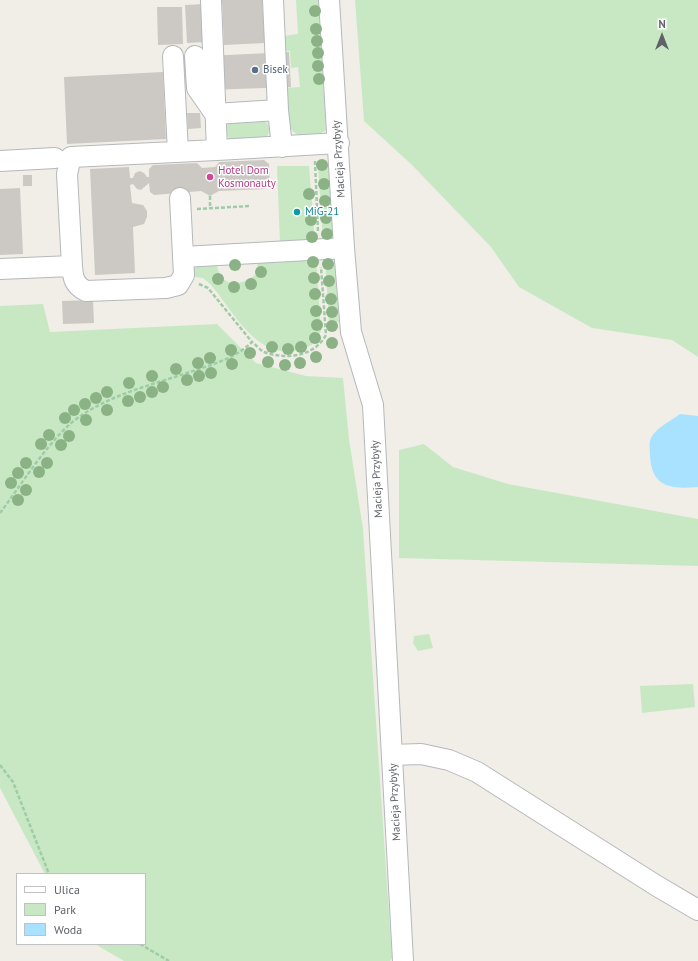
<!DOCTYPE html>
<html>
<head>
<meta charset="utf-8">
<style>
	body { margin:0 }
	#map { position:relative; width:698px; height:961px; overflow:hidden; background:#f1eee7; font-family:"PT Sans",sans-serif }
	canvas { display:block }
	.legend { position:absolute; left:16px; top:873px; width:130px; height:72px; box-sizing:border-box; background:#fff; border:1px solid #bfc1c3; margin:0; padding:5px 7px; list-style:none; font-size:12px; color:#5f6368 }
	.legend li { display:flex; align-items:center; gap:8px; height:20px }
	.legend b { width:20px; border:1px solid #bfc1c3 }
	.north { position:absolute; left:642px; top:16px; width:40px; height:40px; -webkit-text-stroke:3px #fff; paint-order:stroke; rotate:0deg; font-size:11px; font-weight:700; line-height:16px; text-align:center; color:#5f6368 }
	.north::after { content:''; display:block; margin:auto; width:14px; height:18px; background:#5f6368; clip-path:polygon(50% 0,100% 100%,50% 72%,0 100%) }
</style>
</head>
<body>
<div id="map">
<canvas width="698" height="961"></canvas>
<ul class="legend">
<li><b style="height:5px;background:#fff"></b>Ulica</li>
<li><b style="height:11px;background:#c8e8c4"></b>Park</li>
<li><b style="height:11px;background:#a9e2ff"></b>Woda</li>
</ul>
<div class="north">N</div>
</div>
<script>
const ctx = document.querySelector('canvas').getContext('2d');
ctx.lineJoin = 'round';
function paint(path, color) {
  ctx.fillStyle = color;
  ctx.fill(path, 'evenodd');
}
function strokePath(path, color, width, dash) {
  ctx.strokeStyle = color;
  ctx.lineWidth = width;
  ctx.lineCap = dash ? 'butt' : 'round';
  ctx.setLineDash(dash || []);
  ctx.stroke(path);
}
function drawText(font, color, halo, rows, align = 'center') {
  ctx.font = font + ' "PT Sans",sans-serif';
  ctx.lineWidth = 3;
  ctx.setLineDash([]);
  ctx.textBaseline = 'middle';
  ctx.strokeStyle = halo;
  ctx.fillStyle = color;
  for (const [text, x, y, turn = 0] of rows) {
    ctx.save();
    ctx.translate(x, y);
    ctx.rotate((+turn || 0) * Math.PI / 180);
    ctx.textAlign = isNaN(turn) ? turn : align;
    if (halo) ctx.strokeText(text, 0, 0);
    ctx.fillText(text, 0, 0);
    ctx.restore();
  }
}
paint(new Path2D(`
	M296 0H318L326 130C319 135 314 136 306 136 282 136 286 105 285 88L300 87 298 67 291 68 290 51H284V36L298 34Z
	M355 0H698V357L672 340 592 328 519 287 491 247 412 165 364 121Z
	M263 120C272 125 271 134 264 140L231 141 227 135 226 127 231 121Z
	M329 164 334 232 330 237 323 240 318 165Z
	M277 166H309L315 242 280 243Z
	M316 258 321 331C317 342 310 348 299 350 257 361 234 312 211 285L203 278 195 277 193 264 217 263C218 288 243 288 258 272L257 261Z
	M325 259 335 266 339 322 329 323Z
	M43 304 50 332 217 324 256 363 306 376 343 378 349 439 363 529 392 958 390 961H124L95 944H145V874H45L0 788V306Z
	M424 444 453 467 508 484 698 519V566L399 558V450Z
	M429 634 433 648 418 651 413 643 414 636Z
	M693 684 695 707 642 713 640 686Z`), '#c8e8c4');
paint(new Path2D(`
	M680 414 698 416V487C671 489 652 488 650 456 650 452 649 445 650 441 653 429 671 421 680 414Z`), '#a9e2ff');
paint(new Path2D(`
	M222 0H262L265 43 224 45Z
	M204 4 206 42 187 43 185 5Z
	M157 7H182L183 44 158 45Z
	M289 52 291 87 209 90 207 56Z
	M163 72 166 139 67 144 64 77Z
	M187 113H200L201 128 188 129Z
	M264 160 269 164 270 185 266 189 219 191 210 196 201 191 154 195 150 192 149 183 141 190 137 189 133 184 130 185 132 203 143 205 147 211V217L144 224 133 227 135 273 95 275 90 169 129 167 130 178H133L135 173 140 171 144 173 147 177H149V169L153 165 197 163 202 168 215 167 219 162Z
	M23 175H32V186H23Z
	M20 188 23 254 0 255V189Z
	M93 300 94 323 63 324 62 301Z`), '#ccc9c4');
const minor = new Path2D(`
	M211 0 217 150 339 143
	M273 0 278 110 282 147
	M329 0 344 248 351 332 373 405 403 961
	M173 56 178 152
	M195 56 197 88 215 114 278 110
	M0 161 55 158
	M183 257 344 248
	M72 266C73 278 74 285 86 291L166 288 178 285 184 275 180 198
	M0 269 72 266 67 174 71 157 217 150
	M392 755 421 754 449 760 477 772 657 886 698 910`);
strokePath(minor, '#b4b8bc', 22);
strokePath(new Path2D(`
	M315 161 318 232
	M210 196V208
	M197 209 250 206
	M199 284 208 288 252 342
	M0 513C22 484 53 433 82 415 112 395 150 385 184 374 209 365 232 361 252 342 256 345 260 350 264 352 286 360 314 357 326 335L321 267
	M0 765 13 782 49 874
	M140 944 169 961`), '#9ecca6', 2.5, [4, 2]);
strokePath(minor, '#fff', 20);
ctx.fillStyle = '#8bb285';
for (const [x, y] of [
	[315,11],
	[316,29],
	[317,41],
	[318,53],
	[318,66],
	[319,79],
	[322,165],
	[324,184],
	[309,194],
	[325,201],
	[326,218],
	[311,220],
	[327,234],
	[312,237],
	[313,262],
	[328,264],
	[235,265],
	[261,272],
	[314,278],
	[218,279],
	[329,281],
	[251,284],
	[234,287],
	[315,294],
	[331,299],
	[316,311],
	[332,312],
	[317,325],
	[332,326],
	[315,338],
	[332,343],
	[272,347],
	[301,347],
	[288,349],
	[231,350],
	[250,353],
	[316,357],
	[210,358],
	[268,362],
	[198,363],
	[300,363],
	[232,364],
	[285,365],
	[176,369],
	[211,373],
	[152,376],
	[199,376],
	[187,380],
	[129,383],
	[163,387],
	[107,392],
	[152,392],
	[140,397],
	[96,398],
	[128,401],
	[85,404],
	[74,410],
	[107,410],
	[65,418],
	[86,420],
	[49,435],
	[69,436],
	[41,444],
	[61,445],
	[26,463],
	[47,463],
	[39,472],
	[18,473],
	[11,483],
	[26,490],
	[18,500]
]) {
  ctx.beginPath();
  ctx.arc(x, y, 6, 0, 2 * Math.PI);
  ctx.fill();
}
for (const [x, y, r, color] of [
	[255,70,4,"#5c6f8a"],
	[210,177,4,"#d1479c"],
	[297,212,4,"#0f9aa8"]
]) {
  const dot = new Path2D();
  dot.arc(x, y, r, 0, 2 * Math.PI);
  ctx.fillStyle = color;
  ctx.fill(dot);
  strokePath(dot, '#fff', 1.5);
}
drawText('11px', '#4e5e75', '#fff', [
	["Bisek",263,70]
], 'left');
drawText('11px', '#5f6368', '#fff', [
	["Macieja Przybyły",339,159,-94],
	["Macieja Przybyły",377,479,-93],
	["Macieja Przybyły",395,802,-93]
]);
drawText('11px', '#b23c85', '#fff', [
	["Hotel Dom",218,171],
	["Kosmonauty",218,184]
], 'left');
drawText('11px', '#0d838f', '#fff', [
	["MiG-21",305,212]
], 'left');
</script>
</body>
</html>
